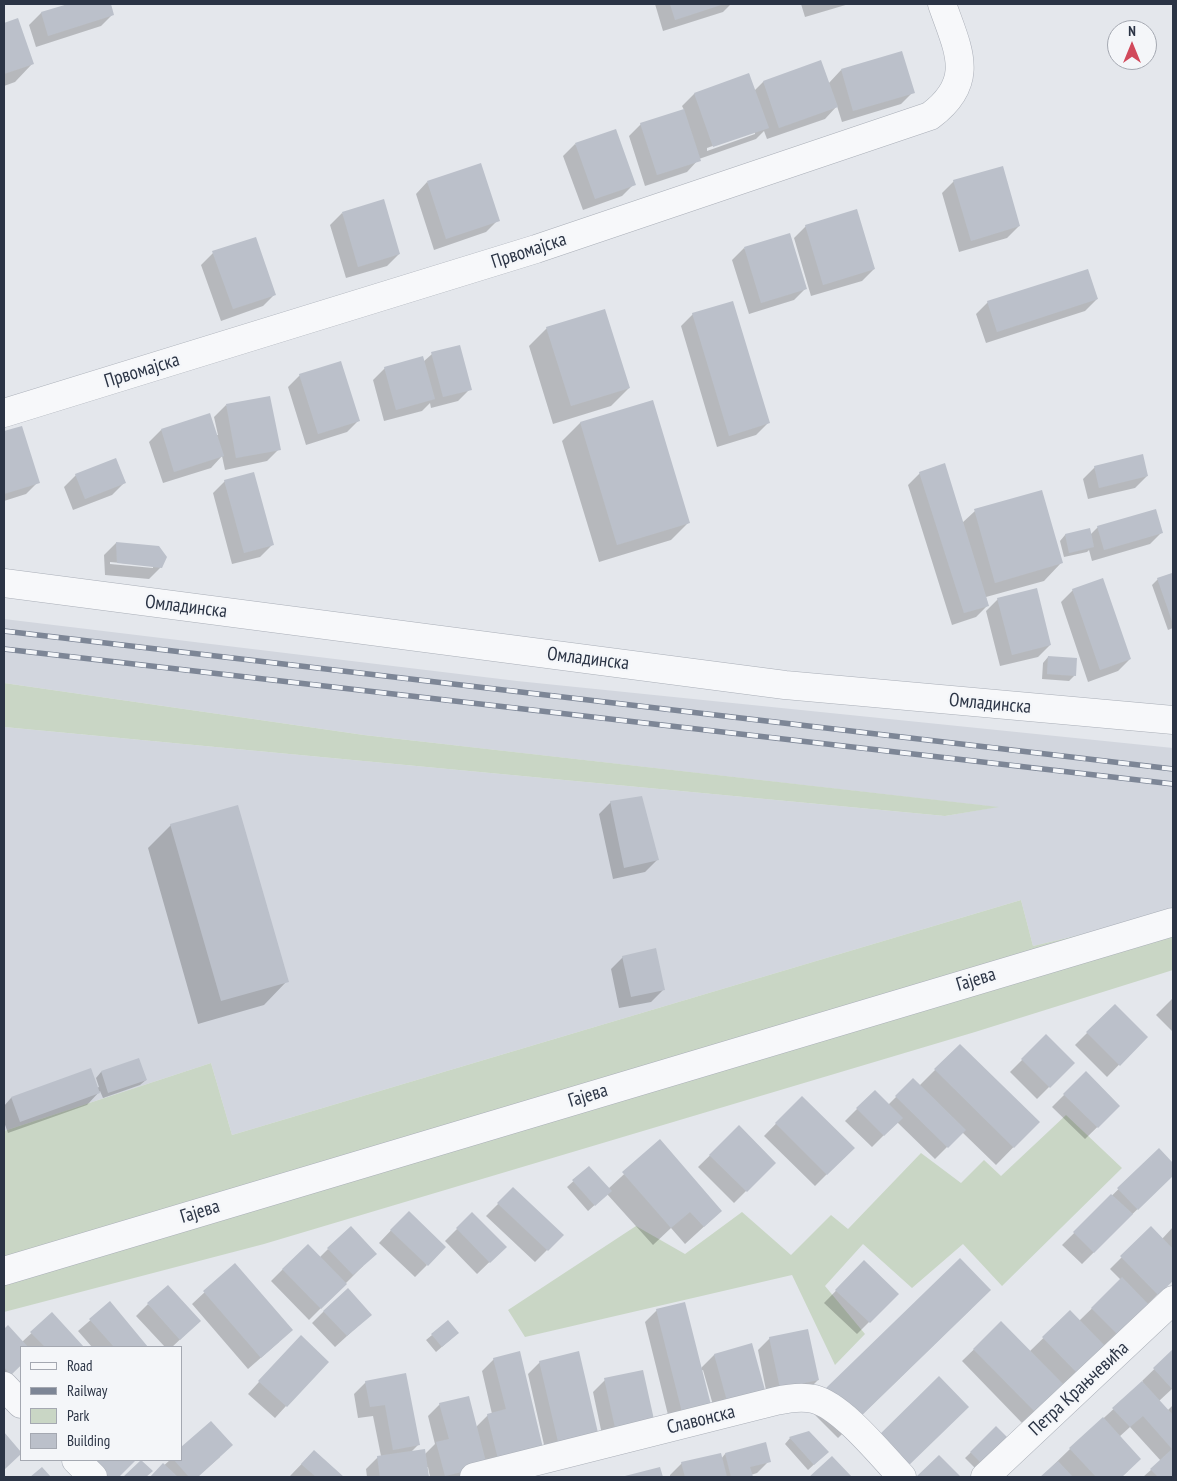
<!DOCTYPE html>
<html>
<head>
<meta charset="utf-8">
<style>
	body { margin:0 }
	#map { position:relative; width:1177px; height:1481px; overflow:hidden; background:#e4e7ec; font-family:"PT Sans Narrow",sans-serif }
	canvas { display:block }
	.frame { position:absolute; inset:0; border:5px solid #2b3445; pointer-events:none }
	.legend { position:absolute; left:20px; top:1346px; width:162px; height:115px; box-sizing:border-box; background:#f4f6f9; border:1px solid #a4a8b1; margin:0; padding:6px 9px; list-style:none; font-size:15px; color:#2b3445 }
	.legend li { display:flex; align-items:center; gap:10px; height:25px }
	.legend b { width:25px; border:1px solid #a4a8b1 }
	.north { position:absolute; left:1107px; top:20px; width:50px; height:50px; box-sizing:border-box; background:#f4f6f9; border:1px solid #a4a8b1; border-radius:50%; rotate:0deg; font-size:14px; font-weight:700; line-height:20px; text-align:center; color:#2b3445 }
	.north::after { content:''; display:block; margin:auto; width:18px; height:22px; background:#d1495b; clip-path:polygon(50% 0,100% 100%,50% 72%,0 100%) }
</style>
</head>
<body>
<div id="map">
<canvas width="1177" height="1481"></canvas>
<div class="frame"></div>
<ul class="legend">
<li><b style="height:6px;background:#f7f8fa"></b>Road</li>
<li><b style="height:6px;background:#7d8696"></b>Railway</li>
<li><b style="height:14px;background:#c9d6c5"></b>Park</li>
<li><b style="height:14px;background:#bbc0ca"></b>Building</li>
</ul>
<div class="north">N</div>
</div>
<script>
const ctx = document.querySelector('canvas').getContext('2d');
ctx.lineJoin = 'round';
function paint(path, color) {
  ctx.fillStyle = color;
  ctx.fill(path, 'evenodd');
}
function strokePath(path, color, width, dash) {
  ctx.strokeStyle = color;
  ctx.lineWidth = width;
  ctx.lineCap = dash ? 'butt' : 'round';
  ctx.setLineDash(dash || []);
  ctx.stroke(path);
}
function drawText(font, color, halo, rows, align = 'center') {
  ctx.font = font + ' "PT Sans Narrow",sans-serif';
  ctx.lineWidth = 4.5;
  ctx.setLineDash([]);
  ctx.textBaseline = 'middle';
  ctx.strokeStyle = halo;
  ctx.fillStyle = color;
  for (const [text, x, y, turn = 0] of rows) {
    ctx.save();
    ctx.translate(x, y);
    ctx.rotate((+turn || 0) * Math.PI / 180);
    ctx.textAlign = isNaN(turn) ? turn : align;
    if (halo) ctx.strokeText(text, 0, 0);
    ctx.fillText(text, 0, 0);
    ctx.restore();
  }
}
paint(new Path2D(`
	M4 619 517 681 1173 748V913L1033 946 1021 900 232 1135 211 1063 4 1131V727L945 816 996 807 364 735 4 683Z`), '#d2d6de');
paint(new Path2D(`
	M4 683 364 735 999 807 945 816 4 727Z
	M1021 900 1033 946 1173 913V970L975 1032 264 1244 4 1312V1131L211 1063 232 1135Z
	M1066 1115 1122 1168 1002 1286 963 1244 912 1288 863 1244 825 1286 865 1334 835 1365 792 1275 525 1337 508 1310 636 1226 685 1254 742 1212 791 1255 831 1215 848 1229 921 1153 961 1183 984 1160 1001 1176Z`), '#c9d6c5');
paint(new Path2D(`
	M72 4H109L113 14 101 26 36 47 29 25 41 13Z
	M655 4H731L723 12 663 31Z
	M801 4H849L805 17Z
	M17 20 32 64 15 82 4 86V24Z
	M841 70 913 92 901 104 842 122 837 106 825 119 767 139 764 131 756 139 699 159 687 172 645 186 629 136 641 124 684 110 682 106 694 94 749 74 754 91 763 82 828 84ZM755 131V134L707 151V148Z
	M575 144 634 184 622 196 583 210 563 156Z
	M954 181 1019 226 1007 238 959 252 942 193Z
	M427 182 498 220 486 232 434 250 416 194Z
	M342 213 399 254 387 266 346 278 330 225Z
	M806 226 874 269 862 281 811 296 794 238Z
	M744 248 806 288 794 300 749 314 732 260Z
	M213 253 275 294 263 306 221 321 201 265Z
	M1097 299 1085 311 986 343 976 314 988 302Z
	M693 314 768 423 756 435 717 447 681 326Z
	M547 328 629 388 611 406 553 424 529 346Z
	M432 354 470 389 458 401 431 408 430 403 422 411 384 421 373 380 385 368 423 362Z
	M300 375 359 420 347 432 306 445 288 387Z
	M652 402 689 522 671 540 599 562 562 441 580 423Z
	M226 405 279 449 267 461 225 470 222 456 211 468 163 483 149 442 161 430 218 435 214 417Z
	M21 427 38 482 26 494 4 501V433Z
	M1095 467 1147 476 1135 488 1088 499 1083 479Z
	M920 473 962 523 975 511 1061 563 1044 581 986 597 988 605 976 617 952 625 908 485Z
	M76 475 124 483 112 495 73 510 64 487Z
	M225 481 272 545 260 557 232 564 213 493Z
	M1098 527 1162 532 1150 544 1092 561 1089 550 1087 552 1064 557 1060 541 1065 535H1090Z
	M116 543 161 567 149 579 105 575 104 555ZM110 562 153 566V568L110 564Z
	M1172 574 1173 579V628L1168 630 1152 585 1158 579Z
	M1073 590 1130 659 1118 671 1088 682 1061 602Z
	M998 599 1050 645 1038 657 1000 666 986 611Z
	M1048 657 1075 675 1069 681 1042 679 1043 663Z
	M611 802 657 860 645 872 613 879 599 814Z
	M171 825 287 981 264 1005 198 1024 148 848Z
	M623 957 663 990 651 1002 619 1008 611 969Z
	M1173 998V1032L1156 1015Z
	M1115 1005 1146 1037 1107 1077 1075 1045Z
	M1046 1036 1073 1063 1037 1099 1010 1072Z
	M960 1045 1038 1122 996 1165 962 1132 935 1159 897 1122 872 1147 845 1121 874 1092 888 1105 913 1080 919 1086Z
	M90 1070 97 1088 99 1087 96 1078 101 1072 146 1080 140 1085 103 1098 100 1091 87 1105 8 1133 4 1122V1106L11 1098Z
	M1086 1073 1119 1106 1085 1139 1052 1107Z
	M802 1097 853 1148 815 1186 764 1136Z
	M739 1127 774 1163 734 1203 698 1167Z
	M660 1141 721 1211 685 1244 671 1228 653 1245 607 1194 588 1211 567 1187 589 1167 608 1189Z
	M1159 1149 1173 1164V1174L1082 1264 1062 1245Z
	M513 1189 562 1235 535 1262 486 1216Z
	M472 1214 505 1247 477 1274 445 1241Z
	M397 1224 427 1265 415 1277 379 1243Z
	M1173 1227V1279L1147 1305 1149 1307 1024 1425 962 1361 1001 1323 1029 1352 1070 1312 1079 1321 1121 1280 1110 1269 1151 1228 1162 1239Z
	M328 1249 363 1266 309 1320 271 1281 283 1269 319 1258Z
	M864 1262 897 1294 857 1334 824 1303Z
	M234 1265 279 1342 248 1369 192 1304Z
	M110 1303 147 1347H92L78 1331Z
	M148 1304 187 1333 172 1347H165L136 1316Z
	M972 1308 838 1438 808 1408Z
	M657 1310 700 1369 714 1355 751 1344 764 1389 715 1412 703 1370 701 1371 709 1405 670 1423 645 1322Z
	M324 1311 358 1326 335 1347 312 1323Z
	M52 1314 83 1347H21V1365L4 1381V1330L8 1327 22 1342Z
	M432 1335 451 1339 436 1352 426 1340Z
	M770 1338 818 1380 806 1392 768 1400 758 1350Z
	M289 1349 286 1406 275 1418 248 1394Z
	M1173 1351V1388L1159 1401 1167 1411 1173 1405V1477H1143L1161 1461 1130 1427 1119 1437 1128 1471 1121 1477H1041L1070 1449 1143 1382 1142 1381Z
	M494 1359 542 1447 473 1477H430L428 1467H426L427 1477H367L366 1469 378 1457 381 1456 373 1416 358 1418 354 1394 366 1382 405 1375 418 1445 411 1452 424 1455 435 1444 428 1416 440 1404 476 1427 488 1415 492 1414 482 1371Z
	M540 1362 598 1436 547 1458 528 1374Z
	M605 1380 653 1424 604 1444 593 1392Z
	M996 1428 979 1472 965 1458Z
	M809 1432 821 1458 808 1470 785 1444 790 1438Z
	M314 1451 342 1477 290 1476Z
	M725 1454 769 1461 757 1473 751 1475 752 1477H670V1475L682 1463 721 1459Z
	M220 1457 197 1477H151L170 1460Z`), '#0003');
paint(new Path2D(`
	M68 4H111L114 15 48 36 41 12Z
	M670 4H724L675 20Z
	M18 18 34 64 4 74V23Z
	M902 51 915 93 853 111 841 69Z
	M821 60 838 107 779 128 763 81Z
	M749 73 769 128 713 147 694 93Z
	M684 109 701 161 657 175 640 123Z
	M616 129 636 185 595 199 575 143Z
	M481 163 500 221 446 239 427 181Z
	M1003 166 1020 226 971 241 953 180Z
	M384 199 400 254 358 267 342 212Z
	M857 209 875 269 823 285 805 225Z
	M790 233 807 289 761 303 744 247Z
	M256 237 276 295 233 309 212 251Z
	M1088 269 1098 299 997 332 987 301Z
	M733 301 770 423 729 436 692 313Z
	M605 309 630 388 571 406 546 327Z
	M460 345 472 390 443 397 431 352Z
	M423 356 435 399 396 410 384 367Z
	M341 361 360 421 318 434 299 374Z
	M270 396 281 450 236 458 226 404Z
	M653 400 690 523 617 545 580 422Z
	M210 413 224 456 174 472 161 429Z
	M22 426 40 483 4 494V431Z
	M1143 454 1148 476 1099 488 1094 466Z
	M116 458 126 483 85 499 75 474Z
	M945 463 989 606 964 613 919 472Z
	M254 472 274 545 244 553 224 480Z
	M1042 490 1063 563 995 583 974 509Z
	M1156 509 1163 533 1104 550 1097 526Z
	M1090 528 1094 547 1069 553 1065 534Z
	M116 542 159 546 167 557 162 568 117 563Z
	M1172 573 1173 575V624L1157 578Z
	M1103 578 1131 659 1100 670 1072 589Z
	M1037 588 1051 645 1012 655 997 598Z
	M1048 656 1077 658 1076 676 1047 674Z
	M642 796 659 860 624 868 610 801Z
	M238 805 289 982 221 1001 170 824Z
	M656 948 665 990 631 997 622 956Z
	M1115 1004 1148 1037 1120 1066 1086 1032Z
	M1046 1034 1075 1063 1050 1088 1021 1059Z
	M960 1044 1040 1122 1014 1148 934 1069Z
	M139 1058 147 1080 108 1093 101 1071Z
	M91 1068 100 1093 20 1122 11 1097Z
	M1086 1071 1120 1106 1098 1128 1063 1094Z
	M913 1078 966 1130 948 1148 895 1096Z
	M875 1090 903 1118 884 1136 856 1108Z
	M802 1096 855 1148 827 1175 775 1123Z
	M739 1125 776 1163 747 1192 709 1155Z
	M660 1139 722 1211 704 1227 690 1212 671 1228 622 1172Z
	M1159 1148 1173 1163V1176L1138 1210 1117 1188Z
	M589 1166 612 1191 595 1206 572 1180Z
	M513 1187 564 1235 548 1251 497 1203Z
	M1111 1194 1133 1214 1094 1253 1073 1232Z
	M409 1211 446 1247 428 1266 390 1230Z
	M472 1212 507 1247 490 1263 456 1228Z
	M351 1226 377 1254 353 1275 327 1248Z
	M1151 1226 1173 1249V1281L1158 1295 1120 1256Z
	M308 1244 347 1284 321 1309 282 1269Z
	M960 1258 991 1290 856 1421 825 1389Z
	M864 1260 899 1294 870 1323 835 1290Z
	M235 1263 293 1330 261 1358 203 1291Z
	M1122 1277 1151 1307 1120 1337 1091 1308Z
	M168 1285 201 1321 180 1340 147 1303Z
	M348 1288 372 1315 347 1336 323 1311Z
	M110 1301 148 1347H114L89 1319Z
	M685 1302 711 1405 682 1412 656 1309Z
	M1070 1310 1106 1347 1078 1374 1042 1337Z
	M52 1312 84 1347H45L30 1332Z
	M448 1320 459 1333 442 1347 431 1334Z
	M1001 1321 1065 1386 1037 1414 973 1349Z
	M8 1325 28 1347H21V1365L11 1375 4 1367V1329Z
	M808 1329 819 1380 780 1388 769 1337Z
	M301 1335 329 1362 287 1407 258 1381Z
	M752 1343 765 1390 727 1401 714 1354Z
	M1173 1349V1390L1153 1368Z
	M520 1351 543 1448 498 1459 487 1414 506 1409 493 1358Z
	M579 1351 599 1437 559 1446 539 1361Z
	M643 1370 655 1424 616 1432 604 1378Z
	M406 1373 420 1445 393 1450 385 1405 370 1407 365 1381Z
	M939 1376 969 1407 905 1469 876 1438Z
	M1142 1381 1173 1415V1477H1158L1150 1469 1172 1449 1143 1416 1130 1427 1112 1408Z
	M469 1396 487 1466 445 1476 436 1442 449 1439 439 1403Z
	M1103 1417 1141 1459 1122 1477H1096L1069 1448Z
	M211 1421 233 1445 198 1477H189L174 1460H181V1447Z
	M996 1426 1012 1442 986 1468 970 1452Z
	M809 1431 829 1452 814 1465 789 1437Z
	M4 1432 21 1452V1454L4 1470Z
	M766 1442 771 1462 750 1467 753 1477H731L725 1453Z
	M425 1449 429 1477H380L377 1456Z
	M314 1450 344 1477H316L301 1464Z
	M721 1453 727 1477H685L681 1462Z
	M939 1455 961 1477H916Z
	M832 1456 852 1477H809Z
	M87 1460H136L119 1477H105Z
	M141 1460 153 1471 146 1477H123Z
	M1058 1461 1073 1477H1040Z
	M163 1463 178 1477H150Z
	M42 1467 51 1477H30Z
	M660 1467 663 1477H621Z`), '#bbc0ca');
const minor = new Path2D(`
	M4 413 536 249 930 116C977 81 958 50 942 4
	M4 583 785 685 1173 720
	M4 1271 1173 922
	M4 1386 21 1404
	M76 1460 93 1477
	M474 1477 776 1401C789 1398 801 1396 814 1399 842 1406 881 1455 902 1477
	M985 1477 1173 1300`);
strokePath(minor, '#a9aeb7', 29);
strokePath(minor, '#f7f8fa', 28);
const rail = new Path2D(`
	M4 631 1173 769
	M4 649 1173 784`);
strokePath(rail, '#7d8696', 5.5);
strokePath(rail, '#f4f6f9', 4, [11]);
drawText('19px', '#2b3445', '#f4f6f9', [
	["Првомајска",529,251,-18],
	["Првомајска",142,371,-17],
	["Омладинска",186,607,7],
	["Омладинска",588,659,7],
	["Омладинска",990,704,5],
	["Гајева",976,980,-17],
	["Гајева",588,1096,-17],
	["Гајева",200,1212,-17],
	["Петра Крањчевића",1079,1389,-43],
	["Славонска",701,1420,-14]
]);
</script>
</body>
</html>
